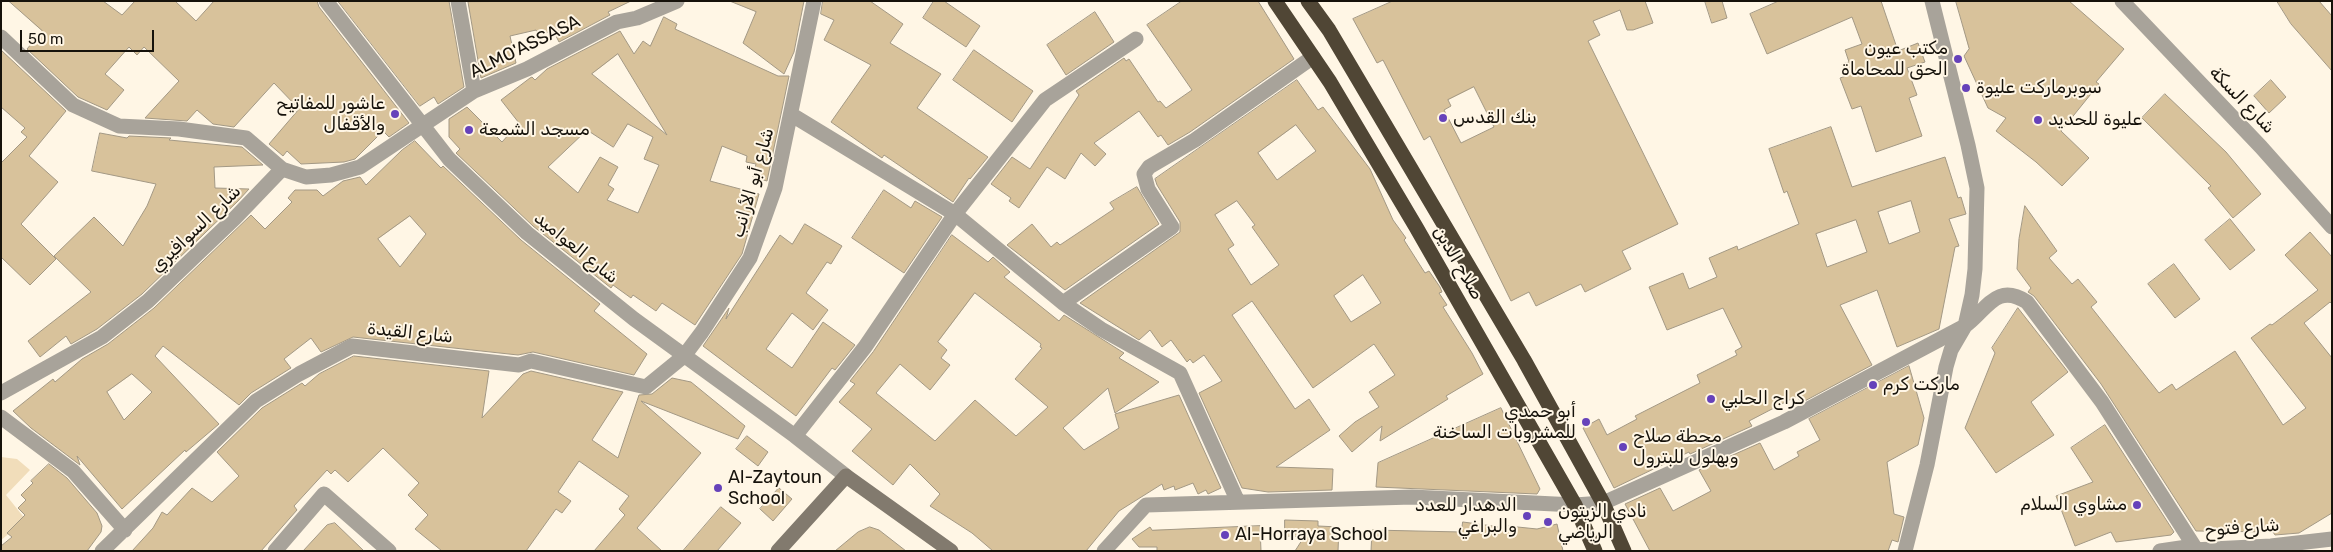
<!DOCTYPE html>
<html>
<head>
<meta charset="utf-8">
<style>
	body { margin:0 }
	#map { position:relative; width:2333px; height:552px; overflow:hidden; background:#fff6e5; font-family:Rubik,sans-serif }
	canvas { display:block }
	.frame { position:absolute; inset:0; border:2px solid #16120b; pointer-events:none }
	.scale { position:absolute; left:20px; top:30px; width:134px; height:22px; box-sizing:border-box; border:2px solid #16120b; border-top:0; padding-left:6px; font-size:15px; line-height:18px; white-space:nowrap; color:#16120b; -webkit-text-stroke:4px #fff6e5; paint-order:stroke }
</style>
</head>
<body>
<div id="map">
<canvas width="2333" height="552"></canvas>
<div class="frame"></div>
<div class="scale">50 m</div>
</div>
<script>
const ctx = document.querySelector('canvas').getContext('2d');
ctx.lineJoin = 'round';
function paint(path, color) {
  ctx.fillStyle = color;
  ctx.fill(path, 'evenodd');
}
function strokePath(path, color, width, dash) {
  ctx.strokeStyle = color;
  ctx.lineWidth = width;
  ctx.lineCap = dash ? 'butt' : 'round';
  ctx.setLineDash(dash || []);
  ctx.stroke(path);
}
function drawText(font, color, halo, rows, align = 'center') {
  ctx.font = font + ' Rubik,Cairo,sans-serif';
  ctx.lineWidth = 4;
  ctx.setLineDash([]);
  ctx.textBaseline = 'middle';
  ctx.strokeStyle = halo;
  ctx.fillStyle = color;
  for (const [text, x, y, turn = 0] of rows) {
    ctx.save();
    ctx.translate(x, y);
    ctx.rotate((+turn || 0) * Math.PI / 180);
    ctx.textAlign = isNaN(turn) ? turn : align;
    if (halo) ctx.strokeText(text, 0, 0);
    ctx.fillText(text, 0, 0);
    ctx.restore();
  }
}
paint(new Path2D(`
	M1 457 17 459 30 470 6 495 26 520 1 540Z`), '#f1ddba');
const building = new Path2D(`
	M9 1H103L122 15 135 1H175L196 21 214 1H317L319 7 409 123 389 137 383 131 355 159 344 162 301 164 287 151 283 156 269 144 299 109 274 83 234 127 213 124 197 110 187 121 145 118 179 81 144 47 137 55 129 47 105 74 124 90 107 110 78 97 27 49 42 31Z
	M338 1H449L464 87 438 104 434 97 420 106Z
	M631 1 608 12 610 15 559 42 553 30 539 36 536 30 510 36 516 63 481 78 468 2Z
	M730 1H804L794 52 784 74 743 43 756 12Z
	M823 1H870L903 24 890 43 941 74 917 108 988 157 970 179 969 178 953 202 884 155 882 158 831 122 871 65 824 40 834 20 821 14Z
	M934 1H944L980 26 966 47 923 18Z
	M1182 1H1258L1294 59 1190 132 1168 145 1161 135 1158 137 1139 111 1094 143 1106 154 1095 166 1081 153 1065 179 1047 167 1019 208 1009 201 1011 198 991 184 1012 157 1030 169 1079 95 1076 91 1124 58 1126 61 1129 59 1158 102 1160 101 1166 108 1192 90 1147 25Z
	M1393 1H1645L1653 23 1633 30H1627L1620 10 1593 21 1600 35 1588 41 1678 224 1622 251 1631 269 1585 292 1581 284 1536 306 1529 292 1511 301 1430 136 1424 140 1383 60 1377 63 1353 19ZM1474 87 1494 127 1461 143 1444 110 1451 106 1448 100Z
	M1705 1H1722L1727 18 1712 23Z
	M1779 1H1881L1898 51 1918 43 1925 62 1907 68 1917 95 1909 98 1922 136 1876 152 1861 106 1852 109 1840 78 1846 76 1842 64 1849 62 1845 50 1862 44 1852 17 1767 54 1750 14Z
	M1956 1H2069L2124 49 2096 82 2099 84 2061 131 2089 158 2062 186 2036 162 1996 131 2006 118 1988 108 1964 56 1969 49Z
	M2277 1H2319L2332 16V71L2291 24Z
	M1095 12 1114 42 1066 75 1047 45Z
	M664 17 677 24 675 29 778 76H789L767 181 753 177 756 164 746 162 747 156 722 146 710 181 759 194 742 254 695 325 662 303 656 311 633 295 631 298 613 285 611 288 533 226 456 153 460 149 449 137V119L467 107 502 142 519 123 501 100 530 78 532 77 535 80 547 69 620 31 634 54 643 41 650 46ZM618 54 667 135 592 74ZM628 124 653 137 644 159 659 165 638 213 607 200 614 189 608 185 618 167 600 157 578 193 548 167 587 130 613 147Z
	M1 50 66 111 29 156 58 182 21 224 56 259 30 285 1 257V163L27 137 21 132 25 128 1 107Z
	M974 50 1033 91 1012 122 953 80Z
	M1297 80 1318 110 1323 107 1370 169 1393 220 1406 238 1404 240 1425 273 1429 271 1440 287 1442 292 1439 293 1447 305 1443 307 1472 353 1483 374 1446 396 1448 399 1380 441 1382 426 1352 452 1339 436 1355 422 1379 407 1369 392 1395 375 1374 344 1313 388 1252 301 1232 315 1295 409 1309 399 1330 430 1276 467 1333 469 1332 490 1268 492 1242 488 1199 393 1222 381 1204 355 1193 363 1190 359 1187 362 1171 340 1162 347 1150 330 1139 340 1080 303 1180 232V222L1157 185 1155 179ZM1296 125 1316 151 1277 180 1258 153ZM1237 201 1255 225 1252 227 1279 265 1251 285 1228 249 1234 245 1215 215ZM1363 275 1381 303 1351 322 1334 296Z
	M2271 80 2286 97 2269 113 2254 96Z
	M2165 94 2226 152 2261 194 2233 218 2208 188 2211 186 2142 118Z
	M1831 127 1852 187 1945 157 1958 198 1961 197 1966 214 1949 219 1959 246 1955 247 1939 329 1897 347 1877 290 1840 305 1872 365 1801 403 1797 396 1749 421 1752 426 1690 454 1689 452 1614 488 1583 428 1599 419 1607 435 1637 419 1635 416 1700 383 1697 375 1737 355 1735 351 1742 347 1723 308 1667 330 1649 287 1683 273 1689 289 1717 277 1709 258 1737 246 1738 250 1799 224 1787 191 1784 193 1769 149ZM1911 201 1920 232 1889 244 1878 212ZM1856 220 1867 252 1827 267 1816 234Z
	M100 133 127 138 129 136 171 138 169 140 242 147 263 165 214 167 215 188 249 189 238 201 142 294 97 329 71 344 66 336 40 357 28 341 91 292 54 256 94 217 123 246 147 206 156 184 92 171Z
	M415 141 441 168 443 166 521 240 600 304 594 311 647 354 634 375 533 352 518 355 353 337 321 352 311 338 284 359 291 368 251 393 239 405 163 346 155 356 219 424 186 452 185 450 122 509 77 456 80 465 31 428 13 411 53 379 55 382 82 359 108 344 154 308 251 215 265 229 292 202 288 198 295 190H317L323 196 343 181 360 177 366 185 402 150ZM410 216 426 234 400 267 378 239ZM132 374 152 392 124 420 107 392Z
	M1137 187 1159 224 1065 290 1007 245 1032 224 1051 247 1057 242 1060 245 1114 209 1110 203Z
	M884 190 911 208 915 201 942 217 904 273 852 238Z
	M2025 206 2057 251 2049 258 2072 284 2078 279 2097 302 2091 307 2159 393 2172 384 2176 390 2235 351 2283 425 2306 408 2251 338 2270 324 2272 325 2318 290 2285 255 2310 232 2332 257V304L2330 302 2304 323 2332 358V513L2299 533 2275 535 2273 532 2196 531 2101 384 2034 296 2028 292 2031 288 2017 269 2019 239Z
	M2230 219 2255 250 2230 270 2205 240Z
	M805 224 842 246 831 264 827 262 806 293 828 310 813 330 792 313 766 349 792 368 823 322 855 345 835 370 832 368 796 416 703 346 729 308 726 319 780 235 792 244Z
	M952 235 988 262 993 257 1010 272 1004 277 1059 321 1064 315 1124 353 1119 358 1159 382 1115 413 1108 388 1063 428 1084 450 1119 428 1115 414 1179 395 1221 488 1208 494 1206 490 1198 494 1193 483 1175 490 1174 486 1164 490 1162 484 1119 511 1086 551H993L972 533 930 506 940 494 910 464 893 485 852 451 872 429 839 402 855 384 850 381 873 352ZM975 293 1041 344 1040 347 1042 348 1015 379 1048 407 1016 436 975 400 935 441 876 393 900 364 930 390 950 365 941 358 947 350 938 342Z
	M2174 264 2200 299 2175 318 2148 284Z
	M2018 308 2068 372 2031 402 2054 435 1996 473 1965 428 1995 353 1992 348Z
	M354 356 489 371 482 418 523 374 531 371 623 392 592 440 618 458 639 395 652 394 672 378 691 382 745 426 738 439 641 401 701 453 637 528 662 551H594L625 515 619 509 629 496 579 461 558 492 571 501 562 513 556 509 526 551H442L415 529 428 515 408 495 419 483 383 448 348 482 335 470 331 474 327 470 294 506 297 510 261 551H132L153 528 162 512 167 515 192 488 212 502 239 476 217 452 262 408 302 383 305 386 319 374Z
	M1909 366 1924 418 1918 445 1887 462 1894 514 1904 517 1898 542 1892 540 1888 551H1650L1625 504 1660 488 1673 511 1711 491 1699 470 1760 443 1774 470 1799 456 1797 452 1820 440 1809 419Z
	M1501 408 1540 489 1537 494 1376 487 1378 463Z
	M2105 425 2174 532 2171 535 2116 542 2111 532 2075 546 2056 496 2093 482 2071 448Z
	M747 436 768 452 758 466 736 449Z
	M49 464 67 478 97 513 102 526 101 532 87 551H1V546L12 537 7 533 25 515 18 508 26 500 21 495 33 483 31 481Z
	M779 488 792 499 773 521 760 509Z
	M721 507 741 523 717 551H683Z
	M1285 520 1318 521V526L1339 527 1338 551H1295L1304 537 1285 536Z
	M1463 522 1507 528 1508 526 1537 529 1557 524 1563 551H1371L1372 530 1461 532Z
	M335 523 364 551H303L327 525Z
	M1260 526 1261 551H1157V547H1139L1132 539 1150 527 1152 530Z
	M870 527 879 530 906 551H835L858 532Z`);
paint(building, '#d8c29b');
strokePath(building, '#a39884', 1);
strokePath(new Path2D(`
	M326 1 449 159 527 233 634 319 795 436 846 476
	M458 1 474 91
	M2122 1 2261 147 2332 227
	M1 37 73 105 119 126 179 129 246 138 282 169
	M792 115 955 214 1063 303 1101 329 1180 373 1238 502
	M1063 303 1172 227 1148 189 1144 174 1149 167 1195 140 1313 57
	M1 393 102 337 148 301 235 218 282 169 306 177 331 175 360 167 474 91 527 69 617 22 637 18 677 1
	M1 417 73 471 125 530
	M795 436 865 347 955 214 1045 100 1136 39
	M102 551 256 401 299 374 352 346 519 365 531 361 646 387 684 356 702 332 750 258 775 188 814 1
	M275 551 324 494 389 551
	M1104 551 1146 505 1412 497 1575 505 1603 503 1784 422 1965 326C1987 310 1996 282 2027 302L2102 402 2194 546 2193 551
	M1905 551 1927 465 1946 367 1951 350 1965 326 1972 295 1975 269 1977 188 1968 145 1932 1
	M2160 551 2194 546 2193 550 2271 546 2332 539`), '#a8a39a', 15);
strokePath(new Path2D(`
	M778 551 846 476 951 551`), '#827a6e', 15);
strokePath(new Path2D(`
	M1275 1 1330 82 1416 227 1575 505 1595 551
	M1308 1 1329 30 1524 360 1603 503 1624 551`), '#504635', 15);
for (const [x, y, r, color] of [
	[1958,59,5,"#6642ba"],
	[1966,88,5,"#6642ba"],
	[395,114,5,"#6642ba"],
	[1443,118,5,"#6642ba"],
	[2038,120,5,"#6642ba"],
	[469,130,5,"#6642ba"],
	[1873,385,5,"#6642ba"],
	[1711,399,5,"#6642ba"],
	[1586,422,5,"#6642ba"],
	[1623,447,5,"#6642ba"],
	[718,488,5,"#6642ba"],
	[2137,505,5,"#6642ba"],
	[1527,516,5,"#6642ba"],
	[1548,522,5,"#6642ba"],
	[1225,535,5,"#6642ba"]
]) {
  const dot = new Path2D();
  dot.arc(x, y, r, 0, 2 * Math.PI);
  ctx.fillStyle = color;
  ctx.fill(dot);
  strokePath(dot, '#fff6e5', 2);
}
drawText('18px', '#16120b', '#fff6e5', [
	["ALMO'ASSASA",525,47,-26],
	["شارع السكة",2242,100,46],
	["شارع أبو الأرانب",753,183,-74],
	["شارع السوافيري",196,229,-44],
	["شارع العواميد",576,248,39],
	["صلاح الدين",1458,263,60],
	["شارع القيدة",410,333,6],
	["شارع فتوح",2242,528,-4]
]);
drawText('18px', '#16120b', '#fff6e5', [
	["مكتب عيون",1948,49,"right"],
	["الحق للمحاماة",1948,70,"right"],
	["سوبرماركت عليوة",1976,88],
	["عاشور للمفاتيح",385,104,"right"],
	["والأقفال",385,125,"right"],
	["بنك القدس",1453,118],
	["عليوة للحديد",2048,120],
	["مسجد الشمعة",479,130],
	["ماركت كرم",1883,385],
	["كراج الحلبي",1721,399],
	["أبو حمدي",1576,412,"right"],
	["للمشروبات الساخنة",1576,433,"right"],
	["محطة صلاح",1633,437],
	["وبهلول للبترول",1633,458],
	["Al-Zaytoun",728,478],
	["School",728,499],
	["مشاوي السلام",2127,505,"right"],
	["الدهدار للعدد",1517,506,"right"],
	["والبراغي",1517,527,"right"],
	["نادي الزيتون",1558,512],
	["الرياضي",1558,533],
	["Al-Horraya School",1235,535]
], 'left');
</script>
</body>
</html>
